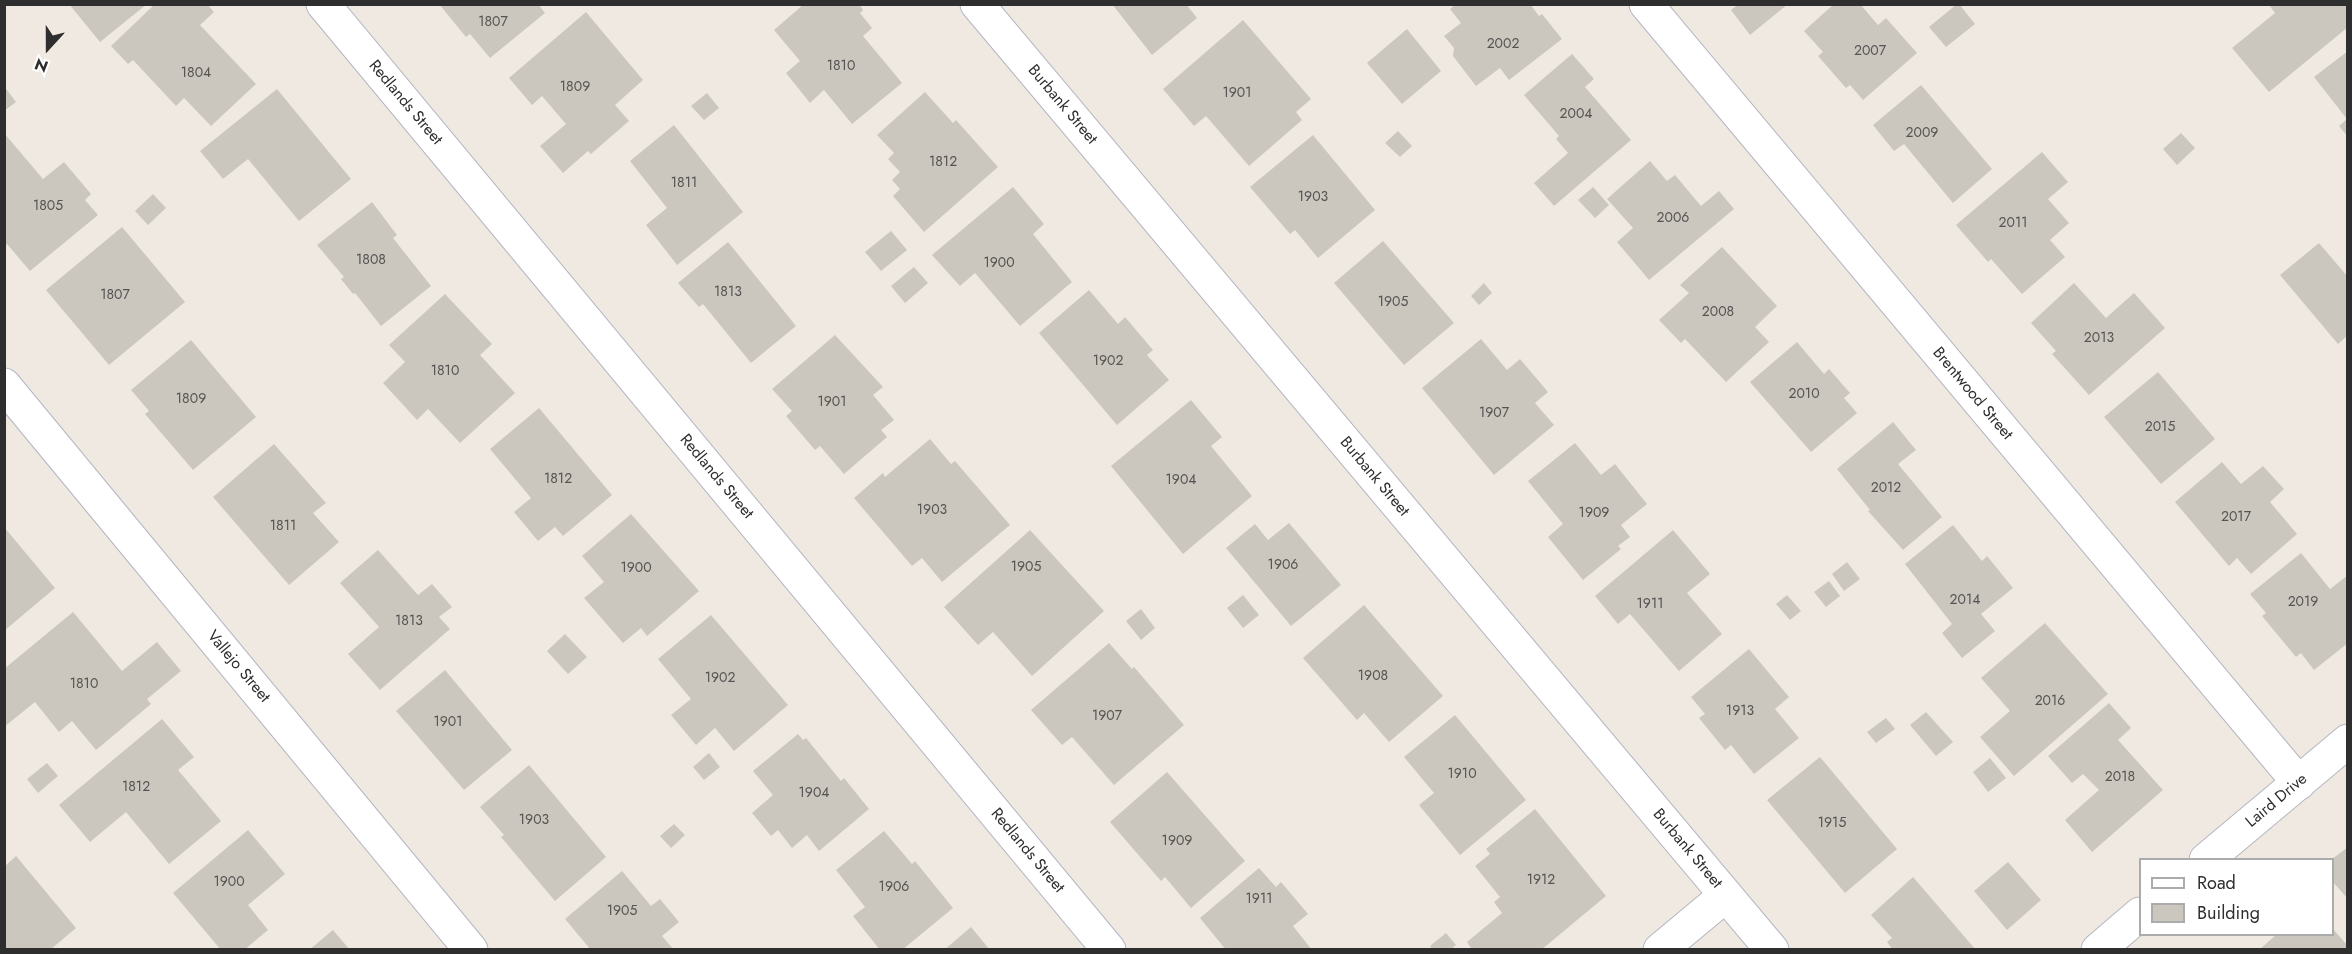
<!DOCTYPE html>
<html>
<head>
<meta charset="utf-8">
<style>
	body { margin:0 }
	#map { position:relative; width:2352px; height:954px; overflow:hidden; background:#efe9e1; font-family:Jost,sans-serif }
	canvas { display:block }
	.frame { position:absolute; inset:0; border:6px solid #2e2e2e; pointer-events:none }
	.legend { position:absolute; left:2139px; top:858px; width:195px; height:78px; box-sizing:border-box; background:#fff; border:2px solid #ababab; margin:0; padding:8px 10px; list-style:none; font-size:18px; color:#2e2e2e }
	.legend li { display:flex; align-items:center; gap:12px; height:30px }
	.legend b { width:30px; border:2px solid #ababab }
	.north { position:absolute; left:18px; top:18px; width:60px; height:60px; -webkit-text-stroke:4px #fff; paint-order:stroke; rotate:201deg; font-size:16px; font-weight:700; line-height:24px; text-align:center; color:#2e2e2e }
	.north::after { content:''; display:block; margin:auto; width:21px; height:27px; background:#2e2e2e; clip-path:polygon(50% 0,100% 100%,50% 72%,0 100%) }
</style>
</head>
<body>
<div id="map">
<canvas width="2352" height="954"></canvas>
<div class="frame"></div>
<ul class="legend">
<li><b style="height:8px;background:#fff"></b>Road</li>
<li><b style="height:16px;background:#cbc7bf"></b>Building</li>
</ul>
<div class="north">N</div>
</div>
<script>
const ctx = document.querySelector('canvas').getContext('2d');
ctx.lineJoin = 'round';
function paint(path, color) {
  ctx.fillStyle = color;
  ctx.fill(path, 'evenodd');
}
function strokePath(path, color, width, dash) {
  ctx.strokeStyle = color;
  ctx.lineWidth = width;
  ctx.lineCap = dash ? 'butt' : 'round';
  ctx.setLineDash(dash || []);
  ctx.stroke(path);
}
function drawText(font, color, halo, rows, align = 'center') {
  ctx.font = font + ' Jost,sans-serif';
  ctx.lineWidth = 5;
  ctx.setLineDash([]);
  ctx.textBaseline = 'middle';
  ctx.strokeStyle = halo;
  ctx.fillStyle = color;
  for (const [text, x, y, turn = 0] of rows) {
    ctx.save();
    ctx.translate(x, y);
    ctx.rotate((+turn || 0) * Math.PI / 180);
    ctx.textAlign = isNaN(turn) ? turn : align;
    if (halo) ctx.strokeText(text, 0, 0);
    ctx.fillText(text, 0, 0);
    ctx.restore();
  }
}
paint(new Path2D(`
	M69 4H147L100 42Z
	M155 4H207L214 12 200 25 256 84 211 126 184 98 176 106 133 60 128 64 111 46Z
	M439 4H538L545 13 490 58 470 34 466 37Z
	M804 4H859L863 10 860 13 872 28 863 36 902 83 852 124 824 90 810 103 786 73 800 61 774 30Z
	M1112 4H1186L1197 18 1152 55Z
	M1456 4H1530L1539 16 1542 14 1562 39 1509 80 1500 68 1476 86 1453 56 1454 48 1444 36 1461 23 1450 9Z
	M1739 4H1788L1750 35 1731 10Z
	M1834 4H1860L1878 25 1886 18 1917 53 1863 100 1850 85 1846 88 1818 56 1823 52 1804 31Z
	M1957 4H1959L1975 24 1946 47 1929 27Z
	M2269 5H2348V27L2269 92 2232 48 2275 13Z
	M586 12 643 80 615 105 629 121 591 154 588 151 563 173 540 146 566 124 542 96 532 105 509 78Z
	M1243 20 1311 99 1296 112 1302 120 1249 166 1206 116 1194 126 1163 89Z
	M1407 29 1441 71 1402 104 1367 63Z
	M2348 51V137L2339 126 2347 119 2314 77Z
	M1572 54 1594 79 1585 87 1631 140 1554 206 1534 183 1568 153 1556 139 1559 136 1524 95Z
	M1921 85 1992 169 1953 203 1904 144 1894 151 1873 125Z
	M4 86 16 102 4 111Z
	M277 89 351 179 299 221 248 159 223 179 200 151Z
	M925 92 953 123 956 120 998 167 924 232 893 196 900 189 892 180 900 172 888 159 894 153 877 135Z
	M707 93 719 108 704 120 691 106Z
	M674 125 743 212 677 265 646 225 667 208 630 161Z
	M1398 131 1412 146 1400 157 1385 143Z
	M4 133 43 179 64 162 91 194 85 200 98 215 30 271 7 244 4 246Z
	M2181 133 2195 148 2177 165 2163 149Z
	M1313 135 1375 210 1318 258 1295 230 1290 234 1250 187Z
	M2042 152 2068 182 2048 199 2069 223 2050 240 2065 257 2022 294 1991 259 1988 262 1956 225Z
	M1650 161 1667 181 1675 175 1701 206 1719 191 1734 209 1649 280 1617 242 1633 228 1607 199Z
	M1013 187 1044 224 1033 234 1072 282 1020 326 975 273 960 286 932 255Z
	M1593 187 1609 205 1595 218 1578 200Z
	M153 194 166 208 148 225 135 211Z
	M372 202 397 235 393 238 431 286 381 326 355 293 353 294 341 279 344 277 317 245Z
	M122 227 185 302 109 365 46 290Z
	M891 231 907 250 881 271 865 252Z
	M1383 241 1454 323 1404 365 1334 283Z
	M728 242 796 326 751 363 703 304 699 307 678 283Z
	M2319 243 2348 277V335L2338 344 2280 275Z
	M1722 247 1777 306 1755 327 1769 342 1726 382 1685 339 1681 343 1659 320 1689 293 1680 285Z
	M914 267 928 283 905 303 891 286Z
	M1484 283 1492 293 1479 305 1471 296Z
	M2074 283 2106 318 2134 293 2165 328 2089 395 2052 354 2056 351 2031 323Z
	M1089 290 1118 324 1125 317 1153 350 1147 355 1169 380 1117 425 1039 333Z
	M445 294 492 344 480 355 515 393 460 443 428 409 417 420 383 383 405 362 389 345Z
	M835 335 883 387 873 395 894 420 881 430 887 437 844 474 820 446 815 450 786 416 792 411 772 389Z
	M1481 339 1507 370 1520 359 1548 392 1535 403 1554 425 1494 475 1422 388Z
	M191 340 256 417 193 470 145 414 149 411 131 390Z
	M1797 342 1824 374 1829 369 1850 393 1844 398 1857 413 1811 452 1750 382Z
	M2158 372 2215 439 2161 484 2104 417Z
	M1191 400 1222 437 1211 446 1252 496 1183 554 1111 466Z
	M539 408 612 495 563 536 555 527 538 541 514 512 531 498 490 449Z
	M1893 422 1916 450 1898 464 1942 517 1903 550 1868 511 1870 510 1837 469Z
	M930 439 951 464 955 461 1010 525 942 582 922 558 912 566 854 498 883 473 885 477Z
	M1575 443 1601 475 1615 464 1647 504 1621 525 1630 537 1618 546 1621 549 1583 580 1548 537 1563 524 1528 481Z
	M274 444 326 503 313 513 339 542 289 585 213 497Z
	M2222 462 2241 484 2263 466 2284 489 2270 502 2297 534 2251 574 2237 558 2229 566 2175 502Z
	M631 514 699 591 647 636 641 628 623 643 584 598 604 582 582 556Z
	M1289 523 1341 585 1291 626 1226 548 1255 524 1268 540Z
	M1953 525 1982 561 1987 556 2013 588 1981 614 1995 631 1962 658 1942 633 1952 624 1905 564Z
	M4 527 55 588 4 631Z
	M1030 530 1104 611 1032 676 993 632 978 645 944 607Z
	M1673 530 1710 574 1687 593 1722 634 1679 671 1630 614 1618 624 1595 596Z
	M378 550 418 595 432 584 452 607 439 617 450 629 380 690 348 654 379 627 340 583Z
	M2301 553 2330 589 2348 575V643L2314 670 2301 653 2296 657 2262 616 2266 613 2250 594Z
	M1847 562 1860 579 1844 591 1832 574Z
	M1829 581 1840 596 1826 607 1814 592Z
	M1243 595 1259 615 1243 628 1227 608Z
	M1787 595 1801 611 1790 620 1776 604Z
	M1364 605 1443 696 1389 742 1364 713 1357 720 1303 658Z
	M1141 609 1155 628 1141 640 1126 621Z
	M73 612 122 671 157 642 181 671 147 699 151 704 96 750 72 721 59 732 35 702 4 727V669Z
	M711 615 788 705 734 751 715 728 696 745 671 715 691 699 658 659Z
	M2045 623 2108 694 2014 776 1980 737 2010 711 1981 678Z
	M565 634 587 657 568 674 547 651Z
	M1109 643 1132 669 1134 667 1184 725 1114 785 1072 737 1062 745 1031 710Z
	M1749 649 1789 697 1775 709 1799 738 1754 774 1731 745 1725 750 1699 718 1705 714 1691 697Z
	M445 670 512 750 464 790 396 711Z
	M2109 703 2131 728 2118 740 2163 790 2092 852 2065 820 2099 790 2083 774 2072 783 2048 756Z
	M1926 712 1953 742 1936 756 1910 725Z
	M1455 715 1526 800 1460 855 1419 805 1434 793 1404 757Z
	M1886 718 1895 729 1876 743 1867 732Z
	M162 719 194 757 178 770 221 821 169 864 126 812 90 842 59 805Z
	M798 734 803 740 806 738 841 781 844 778 869 809 819 851 807 835 792 848 778 830 771 836 752 813 773 795 753 771Z
	M709 753 720 767 704 780 693 767Z
	M1820 757 1897 849 1845 893 1767 800Z
	M1990 758 2006 778 1988 792 1973 772Z
	M47 763 58 776 38 793 27 779Z
	M529 765 606 857 555 901 501 837 504 835 480 807Z
	M1167 772 1245 861 1191 908 1165 877 1161 881 1110 822Z
	M1535 809 1606 896 1541 950H1472L1467 942 1502 913 1494 902 1500 897 1475 866 1490 854 1486 849Z
	M674 824 685 835 671 848 660 836Z
	M248 830 285 874 248 905 268 930 244 950H221L173 893Z
	M884 831 912 864 915 861 953 908 902 950H880L853 916 865 907 836 870Z
	M2348 847V899L2332 881V859Z
	M16 856 76 928 50 950H5V866Z
	M2008 862 2041 900 2007 930 1974 891Z
	M1259 868 1276 887 1281 882 1308 914 1293 926 1312 950H1226L1200 918Z
	M622 871 651 906 660 899 679 922 662 936 674 950H591L565 919Z
	M1913 877 1976 950H1893L1887 942 1892 938 1871 915Z
	M971 927 990 950H944Z
	M2332 928 2348 946V950H2259L2277 934H2332Z
	M333 930 350 950H309Z
	M1446 933 1456 945 1450 950H1433L1430 946Z`), '#cbc7bf');
const minor = new Path2D(`
	M323 4 1109 950
	M977 4 1772 950
	M1646 4 2299 783
	M4 385 471 950
	M2206 860 2348 741
	M1660 950 1726 895
	M2098 950 2140 914`);
strokePath(minor, '#b4b7c1', 35);
strokePath(minor, '#fff', 33);
drawText('14px', '#555452', null, [
	["1807",493,23],
	["2002",1503,45],
	["2007",1870,52],
	["1810",841,67],
	["1804",196,74],
	["1809",575,88],
	["1901",1237,94],
	["2004",1576,115],
	["2009",1922,134],
	["1812",943,163],
	["1811",684,184],
	["1903",1313,198],
	["1805",48,207],
	["2006",1673,219],
	["2011",2013,224],
	["1808",371,261],
	["1900",999,264],
	["1813",728,293],
	["1807",115,296],
	["1905",1393,303],
	["2008",1718,313],
	["2013",2099,339],
	["1902",1108,362],
	["1810",445,372],
	["2010",1804,395],
	["1809",191,400],
	["1901",832,403],
	["1907",1494,414],
	["2015",2160,428],
	["1812",558,480],
	["1904",1181,481],
	["2012",1886,489],
	["1903",932,511],
	["1909",1594,514],
	["2017",2236,518],
	["1811",283,527],
	["1906",1283,566],
	["1905",1026,568],
	["1900",636,569],
	["2014",1965,601],
	["2019",2303,603],
	["1911",1650,605],
	["1813",409,622],
	["1908",1373,677],
	["1902",720,679],
	["1810",84,685],
	["2016",2050,702],
	["1913",1740,712],
	["1907",1107,717],
	["1901",448,723],
	["1910",1462,775],
	["2018",2120,778],
	["1812",136,788],
	["1904",814,794],
	["1903",534,821],
	["1915",1832,824],
	["1909",1177,842],
	["1912",1541,881],
	["1900",229,883],
	["1906",894,888],
	["1911",1259,900],
	["1905",622,912]
]);
drawText('16px', '#2e2e2e', '#fff', [
	["Redlands Street",405,103,50],
	["Burbank Street",1062,105,50],
	["Brentwood Street",1972,394,50],
	["Redlands Street",716,477,50],
	["Burbank Street",1374,477,50],
	["Vallejo Street",238,667,50],
	["Laird Drive",2277,801,-40],
	["Burbank Street",1687,849,50],
	["Redlands Street",1027,851,50]
]);
</script>
</body>
</html>
